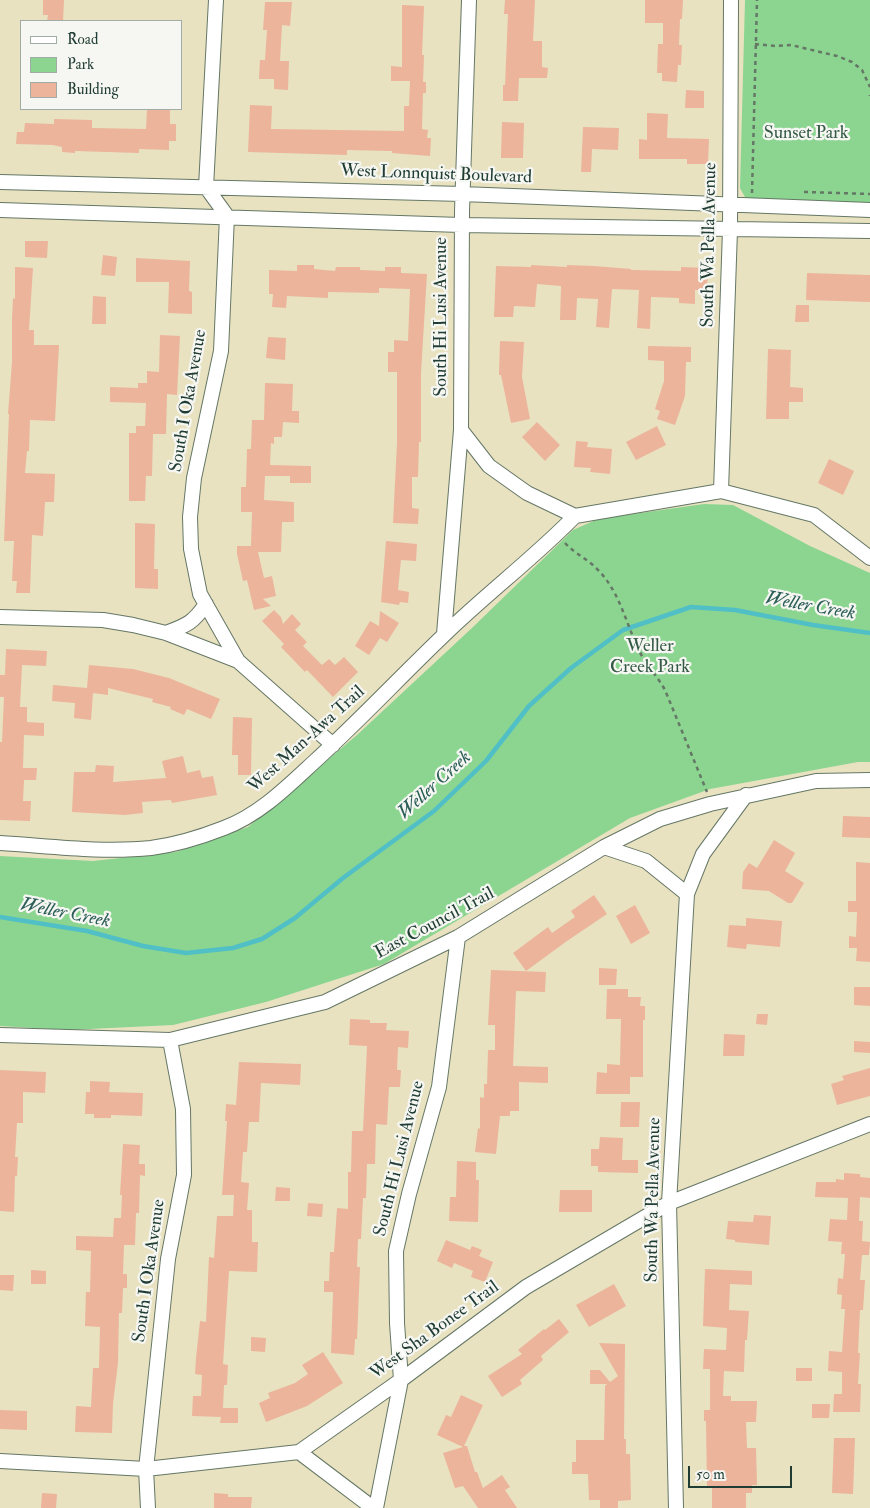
<!DOCTYPE html>
<html>
<head>
<meta charset="utf-8">
<style>
	body { margin:0 }
	#map { position:relative; width:870px; height:1508px; overflow:hidden; background:#e8e2c1; font-family:"IM FELL Double Pica",serif }
	canvas { display:block }
	.legend { position:absolute; left:20px; top:20px; width:162px; height:90px; box-sizing:border-box; background:#f6f6f2; border:1px solid #a0aca6; margin:0; padding:6px 9px; list-style:none; font-size:15px; color:#1f3d34 }
	.legend li { display:flex; align-items:center; gap:10px; height:25px }
	.legend b { width:25px; border:1px solid #a0aca6 }
	.scale { position:absolute; left:688px; top:1466px; width:104px; height:22px; box-sizing:border-box; border:2px solid #1f3d34; border-top:0; padding-left:6px; font-size:15px; line-height:18px; white-space:nowrap; color:#1f3d34; -webkit-text-stroke:4px #f6f6f2; paint-order:stroke }
</style>
</head>
<body>
<div id="map">
<canvas width="870" height="1508"></canvas>
<ul class="legend">
<li><b style="height:6px;background:#fff"></b>Road</li>
<li><b style="height:14px;background:#8bd590"></b>Park</li>
<li><b style="height:14px;background:#ecb49b"></b>Building</li>
</ul>
<div class="scale">50 m</div>
</div>
<script>
const ctx = document.querySelector('canvas').getContext('2d');
ctx.lineJoin = 'round';
function paint(path, color) {
  ctx.fillStyle = color;
  ctx.fill(path, 'evenodd');
}
function strokePath(path, color, width, dash) {
  ctx.strokeStyle = color;
  ctx.lineWidth = width;
  ctx.lineCap = dash ? 'butt' : 'round';
  ctx.setLineDash(dash || []);
  ctx.stroke(path);
}
function drawText(font, color, halo, rows, align = 'center') {
  ctx.font = font + ' "IM FELL Double Pica",serif';
  ctx.lineWidth = 4.5;
  ctx.setLineDash([]);
  ctx.textBaseline = 'middle';
  ctx.strokeStyle = halo;
  ctx.fillStyle = color;
  for (const [text, x, y, turn = 0] of rows) {
    ctx.save();
    ctx.translate(x, y);
    ctx.rotate((+turn || 0) * Math.PI / 180);
    ctx.textAlign = isNaN(turn) ? turn : align;
    if (halo) ctx.strokeText(text, 0, 0);
    ctx.fillText(text, 0, 0);
    ctx.restore();
  }
}
paint(new Path2D(`
	M745 0H870V204L746 199 740 188Z
	M704 504 733 505 810 546 870 573V762H858L710 789 630 818 384 964 266 1002 173 1025 68 1030 0 1026V856L93 861 176 852 248 827 357 735 473 627 573 530 598 519Z`), '#8bd590');
strokePath(new Path2D(`
	M0 917 87 931 143 946 186 953 233 948 262 939 295 918 343 878 434 811 486 761 529 706 571 668 623 630 691 607 735 610 813 625 870 633`), '#51bfc6', 4.5);
paint(new Path2D(`
	M43 0H64L63 21H47L48 15H43Z
	M505 0H535L533 41H542V67L548 68 547 78H519L518 101H503V85H505L508 14H504Z
	M645 0H683L682 19H680L679 45H682L681 65H678L677 82 662 81V73H657L658 44H663V23H645Z
	M265 2H292L290 26 282 25 280 61H289L288 90 274 89V79H259L260 60H265L267 30H263Z
	M402 5 424 6 422 55H424L423 82H426V93H423L422 129 428 130 427 138H431L430 156 392 153V151L347 150V155L248 152 250 105 272 106 271 129 404 131V106H409L410 81H391V66L402 67Z
	M686 90 704 91V108H685Z
	M147 109H170V124H176V141H169V150L139 149V153L75 151V153L62 152V147L53 145 16 144 17 132H24L25 123 54 124V119L92 120V128L146 129Z
	M647 113 668 114 667 138 709 139 708 164H687V159H639V139L647 140Z
	M502 122 524 123 523 158H501Z
	M583 127 619 128 618 150 592 149 591 172H581Z
	M25 241H48L47 258 25 257Z
	M103 255 117 257 115 276 101 275Z
	M136 258 190 261 189 291 192 292V314L168 313 169 282H136Z
	M297 265H314V269L335 271 336 267H360V270L385 271V267H401V273L427 274 421 373V442H419L418 477H412V508L419 509 418 524 393 523 397 443V372H388V352H394V340L408 341 410 289 379 288V293L328 292V298L287 296 286 308 272 307 273 294H269V270L297 271Z
	M531 265 567 267V265L594 266 631 269V270L681 271V267L708 268 707 291 695 290V304L679 303V298L651 297 650 329 637 328 639 290 612 289 609 328 596 327 598 299 577 298 576 320H560L561 286 537 284 535 307 514 306 513 317H494L496 266 531 267Z
	M15 267 33 268 29 330H34V345H59L55 421 30 420 29 451H27L25 473 55 474 54 502H45L43 536 32 535 30 593H16L17 581H12L14 541H4L9 414H8L12 362V319L13 298 15 299Z
	M807 273 870 275V302L806 300Z
	M93 296 106 297V324H92Z
	M796 305H809V322H795Z
	M160 335 180 336 177 395 167 394 166 434H153L152 476H146L145 501H129V433H136V426H145L146 403 110 402V387L138 388V383H147V371L159 372Z
	M268 337 286 338 285 360 266 358Z
	M500 341 524 342 522 377 530 419 511 423 501 375H499Z
	M648 346 691 347V362H686L685 396 675 425 657 419 660 411 655 409 664 381V361L648 360Z
	M768 349 791 350 790 387 803 388V402H789V419H766Z
	M265 383 293 384 292 411H299V423L283 422 282 437H274V444L271 443 270 465 311 466V483H290V476H265L264 500 294 502V522H282L281 552H258L264 578 272 576 276 596 263 599 271 606 254 610 247 580 243 581 237 554V546H251L252 512H241V487H246L247 449H251L252 420H264Z
	M537 422 560 445 545 461 522 437Z
	M657 426 666 445 636 460 626 442Z
	M576 441 588 442 587 447 612 449 610 474 590 472 591 468 574 467Z
	M829 459 854 471 843 495 818 483Z
	M135 523 155 524 154 569H158V589L135 588Z
	M386 541 417 544 416 561 401 560 398 590 409 592 408 603 400 602 399 605 381 602Z
	M274 610 281 617 283 624 292 614 301 624 295 630 307 642 303 646 322 665 329 659 335 665 344 657 358 672 333 697 307 670 305 672 281 647 284 644 262 621Z
	M380 611 399 623 387 642 380 638 369 655 355 646 370 621 379 626Z
	M6 649 47 651 46 666 22 665 20 707H27V722L44 723V736L24 735 23 768H37L36 780H24L23 801H31L30 821 0 820V742H2L4 697H0V675H5Z
	M89 665 133 669 169 678 220 699 211 719 187 709 184 715 170 709 171 707 152 702 153 699 108 688V695L93 693 91 720 74 718 75 703 52 701 53 685 87 688Z
	M233 717 252 718 251 775H238V755H232Z
	M183 756 187 773 200 770 202 778 213 776 217 795 172 803 171 800 142 802 143 813 125 815 72 812 74 772H95L96 765 114 766 113 782 166 778 162 761Z
	M843 816 870 817V838L842 837Z
	M774 840 795 853 785 871 804 883 792 903H788L769 891 742 889 743 872 749 863 757 868Z
	M856 862 870 863V962L856 961 857 948H849V936L856 937 857 912H848V901H856Z
	M594 895 607 914 567 941 526 971 513 953 548 927 552 933 575 917 571 911Z
	M635 905 650 933 631 944 616 916Z
	M746 918 782 921 780 947 747 944 746 949 727 947 729 925 746 926Z
	M599 968 617 969 616 985H599Z
	M491 970 546 972 545 992 516 991 513 1066 548 1067V1083L519 1082V1111H510V1116H500L496 1154 475 1152 478 1128 480 1129V1097L484 1098V1084H487L488 1050H495V1025H488Z
	M854 987H870V1006L854 1005Z
	M607 989H628V997H641L640 1006H645V1020H643V1077H630V1094H596L597 1072 607 1073V1064L620 1065 621 1019H606Z
	M757 1014H768L767 1025 756 1024Z
	M350 1019 370 1020V1023H387L386 1030 409 1031 408 1048 398 1047 397 1070H401L400 1087H389L387 1125 376 1124 375 1164H367L366 1198H363L361 1239H358L357 1267H360L357 1339H355L354 1355 331 1353 333 1292H324V1281H329L330 1252H334L337 1208 348 1209V1172H351L352 1131H363L367 1046 349 1045Z
	M724 1034 745 1035 744 1056H723Z
	M854 1041 870 1042V1053L854 1052Z
	M239 1062 301 1064 300 1085 261 1083 259 1122H249L247 1152H243L241 1182 249 1183 247 1210H252V1242H258L257 1272 229 1271 223 1364 228 1365 227 1385H224L223 1408H238V1423H220L221 1417 192 1416 193 1396H201L202 1375 195 1374 196 1358 200 1321 206 1322 209 1257 214 1258 217 1216H233L234 1195H222L227 1121H225L226 1104 236 1105Z
	M870 1068V1096L837 1105 831 1084 844 1080 842 1076Z
	M0 1070 46 1072 45 1093 23 1092V1123H17L15 1157H18L17 1176H15L14 1212 0 1211Z
	M90 1081 110 1082 109 1092 143 1093 142 1116 111 1115V1118H94V1114H85L86 1092H90Z
	M621 1102H640L639 1127H620Z
	M600 1137 623 1138 622 1160H638V1173L598 1172V1166H591V1149H599Z
	M123 1144 140 1145 139 1164H145V1176L140 1175 139 1213H136L135 1245H124L123 1274H127V1288H123L122 1313H119L118 1363 113 1403 112 1433 75 1432 76 1406 91 1407 93 1368H99L100 1327 85 1326 86 1292H90L91 1251 76 1250V1236L113 1237 114 1218H121L122 1195H120Z
	M457 1161 476 1162V1180H479L478 1222 449 1221 450 1197H456Z
	M844 1173 860 1174V1177L870 1178V1198L860 1197 859 1221H863L862 1241 870 1242 869 1255H862L860 1280H865L863 1310H860L858 1353H860L858 1384H861L860 1412H833L834 1394H842V1372L828 1371 829 1351 842 1352 845 1309H841L842 1295 837 1294 838 1278 843 1279 845 1254H841L842 1242 828 1241 830 1219 847 1220 848 1198 815 1197 816 1182H836V1179L844 1180Z
	M276 1187 290 1188V1201H275Z
	M560 1190H592V1212H559Z
	M308 1203 323 1204 322 1217 307 1216Z
	M754 1215 771 1216 769 1245 735 1242V1240L726 1239 728 1221 753 1222Z
	M446 1240 470 1250 472 1246 482 1250 479 1256 493 1262 485 1282 471 1277 473 1271 454 1263 452 1268 437 1261Z
	M705 1269 752 1271V1285L730 1284 729 1310 749 1311 747 1340H745L744 1372 724 1371 723 1396H731V1401H757L756 1422H746L747 1448H756L757 1485H752V1493H746V1508H712V1486H707L706 1421H704V1410H710V1369H703L704 1349 726 1350 727 1328 703 1326Z
	M31 1270 46 1271V1284H31Z
	M0 1275H14L13 1291 0 1290Z
	M614 1284 626 1306 589 1327 576 1305Z
	M559 1319 569 1332 541 1356 543 1360 520 1380 522 1384 502 1397 488 1376 522 1354 518 1350 544 1329 545 1330Z
	M251 1337 266 1338 265 1352 251 1351Z
	M599 1343 625 1344 624 1439H626V1454H630L631 1500 618 1501V1508H600V1500H589L588 1474H572V1462H576V1440H604L605 1386 607 1384H590V1370H600L610 1382 618 1376Z
	M323 1352 343 1383 307 1406 266 1422 259 1403 270 1398 268 1393 295 1383 308 1374 302 1365Z
	M796 1368H812V1381H796Z
	M461 1395 483 1405 464 1446H467L475 1472H477L483 1488 502 1475 510 1487 505 1490 517 1508H478L463 1486 455 1488 443 1453 463 1447 437 1435 446 1415 451 1417Z
	M812 1404H830L829 1418H812Z
	M0 1410 27 1411V1430L0 1429Z
	M834 1438H855L853 1494 832 1493Z
	M42 1493 57 1494 56 1508H41Z
	M214 1493 228 1494V1497H252L251 1508H214Z`), '#ecb49b');
const minor = new Path2D(`
	M216 0 206 187 227 216 221 351 194 478 190 517 191 549 200 594 238 661
	M0 182 462 194 870 210
	M0 210 461 225 870 231
	M461 430 489 466 527 493 575 516 721 491 814 515 870 558
	M721 491 730 230 731 0
	M0 617 103 620 133 625 166 633 238 661 333 745
	M166 633C187 625 193 623 206 604
	M444 634 461 430 462 211 469 0
	M0 843C50 846 101 853 151 848 174 845 201 837 224 828 259 815 287 787 314 762 359 721 400 677 444 635 486 594 534 558 575 516
	M604 847 646 861 687 894
	M0 1035 170 1040 325 1002 458 937 604 847 660 819 710 804 816 781 870 780
	M299 1452 373 1508
	M0 1461 146 1469 299 1452 401 1380 526 1287 669 1203 870 1124
	M148 1508 146 1469 168 1259 184 1175 183 1109 170 1040
	M376 1508 401 1380 397 1323 396 1251 409 1194 439 1087 458 937
	M676 1508 669 1203 687 894 703 854 746 795`);
strokePath(minor, '#657765', 16);
strokePath(new Path2D(`
	M755 44 775 46 791 45 837 56 852 62 862 70 870 87
	M870 95V96
	M804 192 870 194
	M752 193 757 0
	M565 543C575 554 588 559 598 570 622 594 627 630 643 658 650 669 659 679 665 690L707 792`), '#657765', 2.5, [4, 4]);
strokePath(minor, '#fff', 14);
drawText('18px', '#355b46', '#f6f6f2', [
	["Sunset Park",806,134],
	["Weller",650,647],
	["Creek Park",650,668]
]);
drawText('18px', '#1f3d34', '#f6f6f2', [
	["West Lonnquist Boulevard",436,175,2],
	["South Wa Pella Avenue",710,245,-89],
	["South Hi Lusi Avenue",442,317,-90],
	["South I Oka Avenue",189,401,-80],
	["West Man-Awa Trail",307,740,-42],
	["East Council Trail",435,924,-28],
	["South Hi Lusi Avenue",400,1159,-76],
	["South Wa Pella Avenue",654,1200,-89],
	["South I Oka Avenue",150,1271,-82],
	["West Sha Bonee Trail",435,1331,-36]
]);
drawText('italic 19px', '#2c5e58', '#f6f6f2', [
	["Weller Creek",810,607,10],
	["Weller Creek",435,786,-42],
	["Weller Creek",65,914,11]
]);
</script>
</body>
</html>
